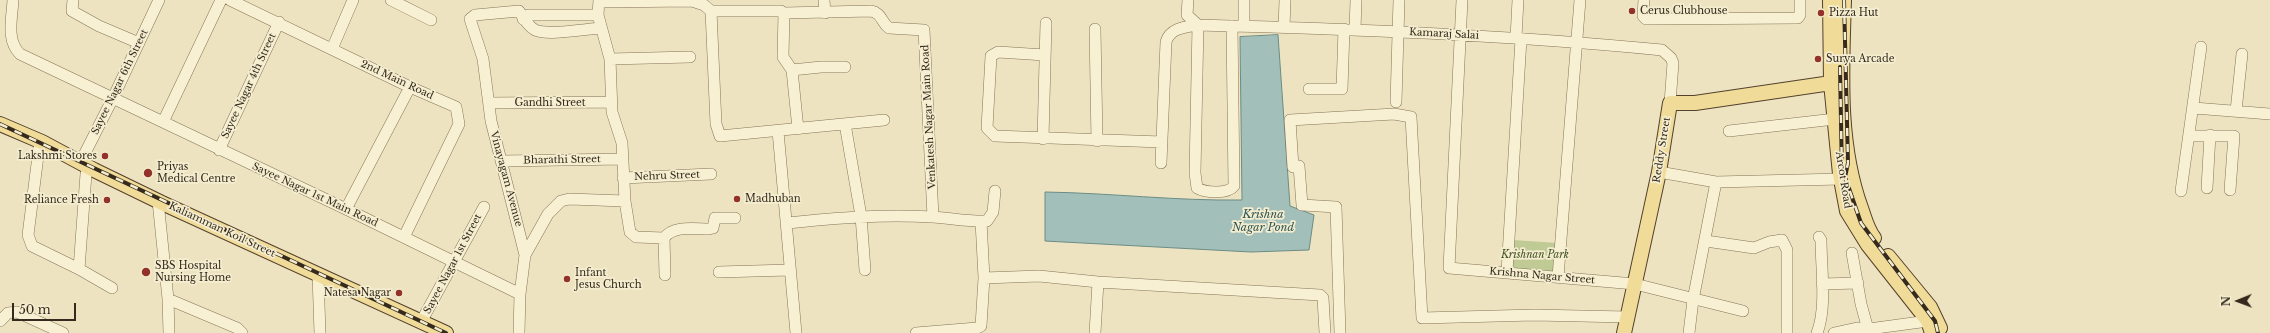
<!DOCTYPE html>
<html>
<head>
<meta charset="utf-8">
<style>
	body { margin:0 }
	#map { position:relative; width:2270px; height:333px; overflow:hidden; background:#ede3c0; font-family:"Libre Baskerville",serif }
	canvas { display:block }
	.north { position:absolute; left:2218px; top:281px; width:40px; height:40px; -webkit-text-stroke:3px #f4edcf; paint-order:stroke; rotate:269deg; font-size:11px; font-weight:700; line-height:16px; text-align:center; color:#352a1d }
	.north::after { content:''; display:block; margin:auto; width:14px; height:18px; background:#352a1d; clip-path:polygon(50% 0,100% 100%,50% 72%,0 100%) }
	.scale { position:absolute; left:12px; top:303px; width:64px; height:18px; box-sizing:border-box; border:2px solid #352a1d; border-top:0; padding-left:5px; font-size:12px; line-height:14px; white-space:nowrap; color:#352a1d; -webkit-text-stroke:3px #f4edcf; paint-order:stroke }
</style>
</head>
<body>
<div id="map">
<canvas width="2270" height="333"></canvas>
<div class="north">N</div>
<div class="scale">50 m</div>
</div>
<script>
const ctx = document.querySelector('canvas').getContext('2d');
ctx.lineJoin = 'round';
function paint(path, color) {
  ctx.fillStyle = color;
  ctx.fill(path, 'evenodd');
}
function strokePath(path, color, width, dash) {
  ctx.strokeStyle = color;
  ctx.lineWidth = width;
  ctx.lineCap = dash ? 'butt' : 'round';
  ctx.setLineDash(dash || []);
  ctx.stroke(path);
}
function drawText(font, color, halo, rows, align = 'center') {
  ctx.font = font + ' "Libre Baskerville",serif';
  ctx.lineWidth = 3.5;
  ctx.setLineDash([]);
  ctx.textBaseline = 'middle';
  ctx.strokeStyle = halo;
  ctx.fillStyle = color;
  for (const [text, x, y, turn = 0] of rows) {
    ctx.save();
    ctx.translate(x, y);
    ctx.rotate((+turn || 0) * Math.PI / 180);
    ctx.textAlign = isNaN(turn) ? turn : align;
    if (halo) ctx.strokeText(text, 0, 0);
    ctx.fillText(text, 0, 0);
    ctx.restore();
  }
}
paint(new Path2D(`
	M1513 240 1558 243 1556 272 1512 268Z`), '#bfca94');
const water = new Path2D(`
	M1278 35 1290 206 1314 215 1309 250 1251 252 1045 241V192C1111 193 1176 201 1242 200L1240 37Z`);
paint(water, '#a3bfb9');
strokePath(water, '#6a8c86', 1);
const minor = new Path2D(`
	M13 0C12 19 6 40 20 54L346 209 520 294
	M73 0 72 11 99 26 139 43
	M230 0 410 87 456 107 459 124 404 237
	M391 0 431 20
	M824 0 825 13
	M1188 0 1187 15 1198 25
	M1462 0 1449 268 1635 284 1743 311
	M1644 0 1643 16 1646 19 1798 18 1800 15V0
	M599 2 692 1 704 5 711 11
	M711 11H781L784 13 871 11C882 13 881 22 889 28L924 30 933 217
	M711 11 716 124 720 136 884 120
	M784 13 783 57 792 70 798 129
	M523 19 528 15H598
	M1198 25 1195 173 1197 188C1206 193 1228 194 1234 186L1232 26
	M1244 26V0
	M1284 28 1285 0
	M1095 29 1097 141
	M1355 30 1356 0
	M1516 38 1518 0
	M332 49 353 0
	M1045 55 998 52 991 56 987 128 995 136 1162 142
	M610 59 690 57
	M792 70 821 67H845
	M1309 89H1342L1344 29
	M1396 102 1399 0
	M489 103 611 102
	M2194 108 2270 114
	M2236 111 2242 54
	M163 122 221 0
	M845 124 861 216 865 270
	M778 131 796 333
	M1729 131 1835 119
	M2190 136H2234L2230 190
	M1043 139 1046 23
	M39 148 28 235 32 246 79 269 112 288
	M219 150 279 22
	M503 161 622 159
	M80 163 113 98 159 0
	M1161 163 1166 42C1170 28 1185 27 1198 25 1353 29 1508 35 1662 50L1671 58 1673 63 1670 103
	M1659 172 1716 182 1841 179
	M623 178 711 174
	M2207 188 2210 135
	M2181 191 2201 47
	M158 201 168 299 169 333
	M625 201 630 232 636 237 664 238C674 225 694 229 709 229L713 228 715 218H735
	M346 209 410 87
	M787 223C835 218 883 214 932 217 951 218 968 222 987 221L993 212 995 191
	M664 238 665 275
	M1706 241 1754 248 1769 242 1782 240 1787 250V333
	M1852 253 1861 304 1869 333
	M525 255 491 121 483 59 470 19 475 15 519 11C523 18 528 26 535 30 548 36 585 29 601 28
	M79 269 86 174
	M719 272 789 270
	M1507 272 1521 39
	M318 275 320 333
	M1558 277 1580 0
	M984 278 1039 276 1098 282 1320 295 1323 298 1325 333
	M1822 284 1858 283
	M168 299 237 328 242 333
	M0 321 8 313 17 312 63 333
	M421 322 484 207
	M519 333 520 294 525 255 548 214 561 201 569 199 625 201 622 143 612 112 610 59 598 15 599 0
	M916 333 977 328 981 326 984 278 981 221
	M1095 333 1098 282
	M1340 333 1336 207 1302 205 1299 166 1293 167 1290 120 1394 114 1411 117 1422 318 1534 315 1627 317
	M1689 333 1693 300 1716 182
	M1817 333C1827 308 1821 267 1821 240L1819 237
	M1834 333 1857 328 1869 329 1928 321`);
const major = new Path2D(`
	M1830 0 1831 83 1840 174 1847 211 1868 245 1928 321 1932 333
	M1844 0C1842 69 1837 142 1861 208 1865 219 1867 229 1874 238
	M0 124 42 142 94 170 162 203 446 333
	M1888 256 1930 307 1940 328
	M1624 333 1659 172 1670 103H1695L1831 83`);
strokePath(minor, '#857458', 12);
strokePath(major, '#53412d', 16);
strokePath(minor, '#f8f0d3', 11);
strokePath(major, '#f0db98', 14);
const rail = new Path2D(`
	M1844 0 1848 163 1845 177 1861 223 1935 321 1938 333
	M1840 67 1842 175
	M0 124 446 333`);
strokePath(rail, '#352a1d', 4);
strokePath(rail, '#f4edcf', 2.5, [8]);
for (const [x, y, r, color] of [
	[1632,11,4,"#93322a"],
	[1821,13,4,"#93322a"],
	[1818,59,4,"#93322a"],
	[105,156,4,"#93322a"],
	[148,173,5,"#93322a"],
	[737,199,4,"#93322a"],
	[107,200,4,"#93322a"],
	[146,272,5,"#93322a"],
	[567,279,4,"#93322a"],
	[399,293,4,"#93322a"]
]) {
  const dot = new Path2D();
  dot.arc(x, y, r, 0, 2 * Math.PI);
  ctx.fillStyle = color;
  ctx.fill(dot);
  strokePath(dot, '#f4edcf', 1.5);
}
drawText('10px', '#352a1d', '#f4edcf', [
	["Cerus Clubhouse",1640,11],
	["Pizza Hut",1829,13],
	["Surya Arcade",1826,59],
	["Lakshmi Stores",97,156,"right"],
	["Priyas",157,167],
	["Medical Centre",157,179],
	["Madhuban",745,199],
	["Reliance Fresh",99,200,"right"],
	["SBS Hospital",155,266],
	["Nursing Home",155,278],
	["Infant",575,273],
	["Jesus Church",575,285],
	["Natesa Nagar",391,293,"right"]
], 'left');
drawText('10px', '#352a1d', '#f4edcf', [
	["Kamaraj Salai",1444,34,3],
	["2nd Main Road",397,80,25],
	["Sayee Nagar 6th Street",120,82,-64],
	["Sayee Nagar 4th Street",249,86,-65],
	["Gandhi Street",550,103],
	["Venkatesh Nagar Main Road",929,117,-93],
	["Reddy Street",1662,150,-81],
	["Bharathi Street",562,160,-1],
	["Nehru Street",667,176,-2],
	["Vinayagam Avenue",506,179,75],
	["Arcot Road",1843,180,81],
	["Sayee Nagar 1st Main Road",315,195,25],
	["Kaliamman Koil Street",222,230,25],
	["Sayee Nagar 1st Street",453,264,-62],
	["Krishna Nagar Street",1542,276,5]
]);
drawText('italic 10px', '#425124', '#f4edcf', [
	["Krishnan Park",1535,255]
]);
drawText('italic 11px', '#2c5454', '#f4edcf', [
	["Krishna",1263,215],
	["Nagar Pond",1263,228]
]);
</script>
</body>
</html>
